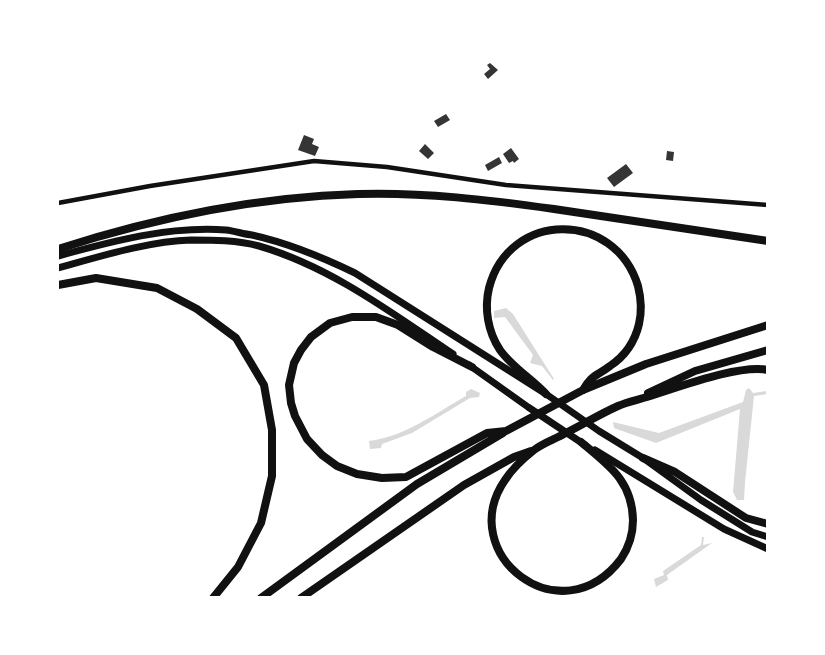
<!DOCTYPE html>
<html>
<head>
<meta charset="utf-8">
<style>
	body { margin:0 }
	#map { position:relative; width:825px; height:655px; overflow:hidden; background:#fff; font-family:"Libre Baskerville",serif }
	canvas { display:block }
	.frame { position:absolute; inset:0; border:59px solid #fff; pointer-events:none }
</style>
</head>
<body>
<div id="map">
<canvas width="825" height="655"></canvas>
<div class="frame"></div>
</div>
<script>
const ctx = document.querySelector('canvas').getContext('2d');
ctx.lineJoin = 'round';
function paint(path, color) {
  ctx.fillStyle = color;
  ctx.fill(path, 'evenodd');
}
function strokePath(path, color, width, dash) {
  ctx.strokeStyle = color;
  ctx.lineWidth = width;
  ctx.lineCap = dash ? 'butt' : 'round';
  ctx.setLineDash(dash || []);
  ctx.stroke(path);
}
paint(new Path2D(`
	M506 308 513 314 554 379 553 380 542 366 530 363 533 355 505 317 494 318V311Z
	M749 388 753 393 767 391 768 394 754 396 745 482 744 500H737L733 492 740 409 656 443 614 428 613 422 659 433 743 402 746 390Z
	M471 389 480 393 479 397 470 398 412 433 382 444 381 448 370 449 369 441C404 437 436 413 466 396V392Z
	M702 537H704L703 545 712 543 667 575 668 580 656 587 654 579 664 575 663 571 701 545Z`), '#d9d9d9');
paint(new Path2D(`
	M490 63 498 70 488 79 484 74 490 69 487 65Z
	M446 114 450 120 438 127 434 121Z
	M304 135 314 139 312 144 319 147 315 156 298 150Z
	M425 144 434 153 428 159 419 151Z
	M511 148 519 159 514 163 513 161 509 163 503 154Z
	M667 151 674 152 673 161 666 160Z
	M499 157 502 163 488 171 485 165Z
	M626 164 633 173 614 187 607 178Z`), '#353535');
strokePath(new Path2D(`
	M58 203 150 186 314 161 387 167 506 185 768 205`), '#111', 4.5);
strokePath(new Path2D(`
	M58 256C113 241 168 226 226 230 235 231 243 234 252 235 288 243 322 257 355 273L546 394 599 431 643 458 701 500 752 532 768 537
	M58 268C98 257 149 241 191 240 213 240 237 240 259 246 331 267 392 313 453 354
	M469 365 528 407 585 445
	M595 450 724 529 768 549`), '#111', 7);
strokePath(new Path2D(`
	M58 249C154 218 257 197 358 194 424 192 489 200 554 209 625 219 696 230 768 241
	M58 285 96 278 157 288 197 309 236 338 264 385 272 430V476L261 523 238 567 213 598
	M472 367 433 347 398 325 376 317H352L330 323 311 337 301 350 294 363 289 385 291 403 295 416 307 439 322 455 337 466 357 474 382 478 406 477 487 433 506 431 583 390 646 364 768 325
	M648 393 695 371 768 350
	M546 394C532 379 512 367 500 350 488 332 484 309 489 288 509 210 615 210 638 286 641 298 642 311 639 324 635 341 625 356 610 366 597 376 591 375 583 390
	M581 442C608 465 632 480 633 520 633 534 629 547 621 559 561 638 454 554 505 480 512 469 524 458 534 450 543 443 555 439 564 434 582 425 600 414 618 406 627 402 637 400 647 397 677 388 739 364 768 370
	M643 458 675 472 746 518 768 524
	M261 598 417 484 503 433
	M301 598 464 485 514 457 531 451`), '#111', 8);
</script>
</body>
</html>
